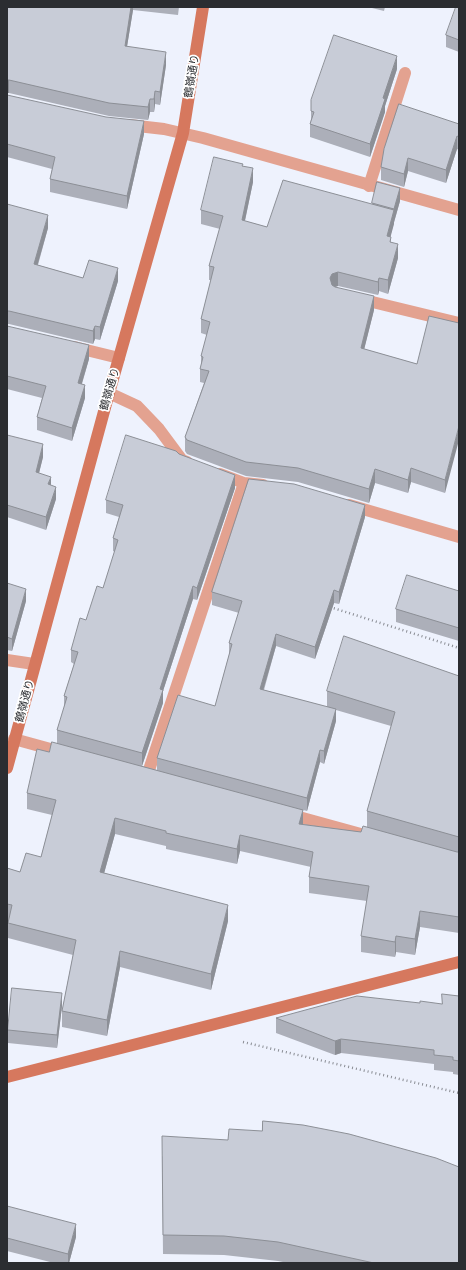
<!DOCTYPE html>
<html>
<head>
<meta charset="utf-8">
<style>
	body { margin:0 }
	#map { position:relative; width:466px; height:1270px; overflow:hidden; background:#eef2fd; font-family:Cabin,sans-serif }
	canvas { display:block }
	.frame { position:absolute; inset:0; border:8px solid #2b2d31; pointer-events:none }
</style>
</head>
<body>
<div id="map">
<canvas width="466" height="1270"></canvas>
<div class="frame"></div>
</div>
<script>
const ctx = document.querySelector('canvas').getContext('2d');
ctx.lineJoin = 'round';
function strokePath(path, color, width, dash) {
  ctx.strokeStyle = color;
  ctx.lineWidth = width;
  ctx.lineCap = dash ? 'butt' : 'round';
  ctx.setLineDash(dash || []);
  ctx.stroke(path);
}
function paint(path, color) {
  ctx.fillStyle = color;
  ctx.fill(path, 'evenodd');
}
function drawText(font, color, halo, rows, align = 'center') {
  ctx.font = font + ' Cabin,"Noto Sans JP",sans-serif';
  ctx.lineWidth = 3.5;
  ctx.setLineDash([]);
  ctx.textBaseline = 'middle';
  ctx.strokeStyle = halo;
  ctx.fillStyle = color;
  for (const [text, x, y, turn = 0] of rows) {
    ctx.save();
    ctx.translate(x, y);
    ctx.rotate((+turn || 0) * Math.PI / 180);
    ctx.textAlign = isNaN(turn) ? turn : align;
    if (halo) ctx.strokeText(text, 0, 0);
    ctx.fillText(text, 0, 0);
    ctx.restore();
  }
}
strokePath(new Path2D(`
	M330 607 459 648
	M243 1042 459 1093`), '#898c93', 2.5, [1, 3]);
strokePath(new Path2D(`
	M369 186 405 73
	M360 299 459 323`), '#e3a290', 12);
strokePath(new Path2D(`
	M129 125 164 129 203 138 459 210
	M74 347 119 358
	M109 393 137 406 159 429 182 460 187 462
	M220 474 244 483 263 485
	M349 505 459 537
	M7 660 34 664
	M14 739 65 753
	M147 776 244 483
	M288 814 368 836`), '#e3a290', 12);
strokePath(new Path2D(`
	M7 768 109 393 183 133 203 7
	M7 1077 459 962`), '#d6785e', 12);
paint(new Path2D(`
	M7 7H179L178 15 133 10 127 46 166 65 160 105 155 104 154 112H150L148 120 109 116 9 93H7Z
	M368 7H385L384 11Z
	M459 7V52L446 47V35Z
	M397 69 385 106V112L370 157 310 137V124L311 119V100Z
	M7 95 144 134 127 209 50 192V179L52 169 7 157Z
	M459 124V150L457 149 446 183 408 171 404 187 381 180V167Z
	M243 166 253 182 245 221 267 227 372 204 377 182 400 201 390 237 391 242 398 258 388 294 379 291 378 295 338 286 335 287 374 310 364 349 417 364 459 323 445 493 411 482 408 493 375 483 369 503 298 482 246 476 187 454 185 451V437L204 383 200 382V369L201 365V356L207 335 201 333V319L211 280H209V266L220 229 201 224V210Z
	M7 204 48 228 38 265 83 278 118 281 100 340 95 339 93 344 9 324H7Z
	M7 326 89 359 82 384 85 398 72 441 37 430V417L42 398 7 389Z
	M7 435 43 457 39 473 51 485 56 499 46 530 7 517Z
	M179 454 235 488 197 600 193 599 163 691V703L142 766 157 770V758L215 706 229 655V643L239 613 212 605V592L365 517 339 604 334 603 315 659 276 646 264 690 327 707V691L459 676V933L420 927 415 955 396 952 395 957 361 952V936L367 901 309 893V877L311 867 240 851 237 864 166 849V846L115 834 104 873 228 921 211 990 120 967 107 1036 62 1027V1011L73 955 8 938V920L7 919V868L20 872 41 857 52 815 27 809V793L49 752 57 743V730L64 709V696L74 664 71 662V650L103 588 115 552 113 551V538L119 517 106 513V500ZM336 710 391 726 367 811V827L361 832 303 824V810L307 811 320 762 324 764 336 721Z
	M7 583 26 601 12 651 7 650Z
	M459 591V641L396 622V609Z
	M459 996V1075L453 1074V1072L434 1070V1064L341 1053 335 1055 276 1033V1018L420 1003 442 1004Z
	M62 1006 57 1048 8 1043V1030Z
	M162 1156 459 1263H288L278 1261 224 1255 163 1254Z
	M7 1206 76 1237 69 1263H54L7 1251Z`), '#acafb9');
paint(new Path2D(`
	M131 7H133V10L125 59V46Z
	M166 52V65L160 105V92Z
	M397 56V69L385 106V112L370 157V144L383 98Z
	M7 80H9V93H7Z
	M155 91V104L154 112V99Z
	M150 99V112L148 120V107Z
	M144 121V134L127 209V196Z
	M457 136V149L446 183V170Z
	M408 158V171L404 187V174Z
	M253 168V182L242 234V220Z
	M400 188V201L394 222V209Z
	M394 210V224L387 250V236Z
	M48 215V228L34 277V264Z
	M398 244V258L388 294V280Z
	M118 268V281L100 340V327Z
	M338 272V286L332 288 330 278 332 274Z
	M379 278V291L378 295V282Z
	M374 296V310L361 362V348Z
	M95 326V339L93 344V331Z
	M89 345V359L78 396V383Z
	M85 385V398L72 441V428Z
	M459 426V440L445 493V480Z
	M43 444V457L36 485V472Z
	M411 468V482L408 493V480Z
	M375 469V483L369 503V489Z
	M235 475V488L197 600V588Z
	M51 477V489L48 484Z
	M56 487V499L46 530V517Z
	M365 505V517L339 604V592Z
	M193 586V599L163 691V703L142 766V753L160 689Z
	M26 589V601L12 651V639Z
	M334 590V603L315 659V647Z
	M276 634V646L260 701V689Z
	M336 709V721L324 764V751Z
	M320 750V762L307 811V798Z
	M303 810V825L299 824Z
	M115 818V834L100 888V872Z
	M240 835V851L237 864V849Z
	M228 905V921L211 990V974Z
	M420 911V927L415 955V939Z
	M396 936V952L395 957V942Z
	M120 951V967L107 1036V1020Z
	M62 993V1006L57 1048V1035Z
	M341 1039V1053L335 1055V1041Z
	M76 1224V1237L69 1263H68V1254Z`), '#8c8f96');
const building = new Path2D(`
	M7 7H131L125 46 166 52 160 92 155 91 154 99H150L148 107 109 103 9 80H7Z
	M456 7H459V40L446 35Z
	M334 35 397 56 383 98 385 99 370 144 310 124 314 112 311 111V100Z
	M7 95 106 117 144 121 127 196 50 179 55 157 7 144Z
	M399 104 459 124V137L457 136 446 170 408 158 404 174 381 167 384 149Z
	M214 157 243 164 242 166 253 168 242 220 267 227 283 180 394 210 387 236 391 237 390 242 398 244 388 280 379 278 378 282 338 272 332 274 330 278 332 285 335 287 374 296 361 348 417 364 429 316 459 323V426L445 480 411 468 408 480 375 469 369 489 298 468 246 462 187 440 185 437 209 371 200 369 203 357 201 356 210 322 201 319 214 267 209 266 223 216 201 210Z
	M377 182 400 188 394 209 372 203Z
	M7 204 48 215 34 264 83 278 89 260 118 268 100 327 95 326 93 331 9 311H7Z
	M7 326 89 345 78 383 85 385 72 428 37 417 46 386 7 376Z
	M7 435 43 444 36 472 51 477 48 484 56 487 46 517 7 505Z
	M126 435 176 451 179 454 235 475 197 588 193 586 160 689 163 690 142 753 57 730 67 697 64 696 78 652 71 650 80 618 86 620 97 586 103 588 118 540 113 538 123 505 106 500Z
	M249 479 294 484 365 505 339 592 334 590 315 647 276 634 260 689 336 709 324 751 320 750 307 798 157 758 178 695 215 706 232 644 229 643 242 601 212 592Z
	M407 575 459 591V628L396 609Z
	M7 583 26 589 12 639 7 637Z
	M344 636 459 676V837L367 811 395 712 327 691Z
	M52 742 303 810 299 824 361 832 363 826 457 852H459V917L420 911 415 939 396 936 395 942 361 936 369 886 309 877 313 852 240 835 237 849 166 833V831L115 818 100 872 228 905 211 974 120 951 107 1020 62 1011 76 940 8 923 12 905 7 904V868L20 872 26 853 41 857 56 800 27 793 37 749 49 752Z
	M12 988 62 993 57 1035 8 1030Z
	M442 994 459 996V1061L453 1060V1057L434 1055V1050L341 1039 335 1041 276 1018 357 996 420 1003V1001L442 1004Z
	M263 1121 303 1125 349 1134 436 1158 459 1167V1263H374L278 1242 224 1236 163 1235 162 1136 228 1140 229 1129 262 1131Z
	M7 1206 76 1224 68 1254 7 1238Z`);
paint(building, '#c8ccd7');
strokePath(building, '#8c8f96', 1);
drawText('11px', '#2b2d31', '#fff', [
	["鶴嶺通り",192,76,-81],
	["鶴嶺通り",110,389,-74],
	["鶴嶺通り",25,701,-75]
]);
</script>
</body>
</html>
